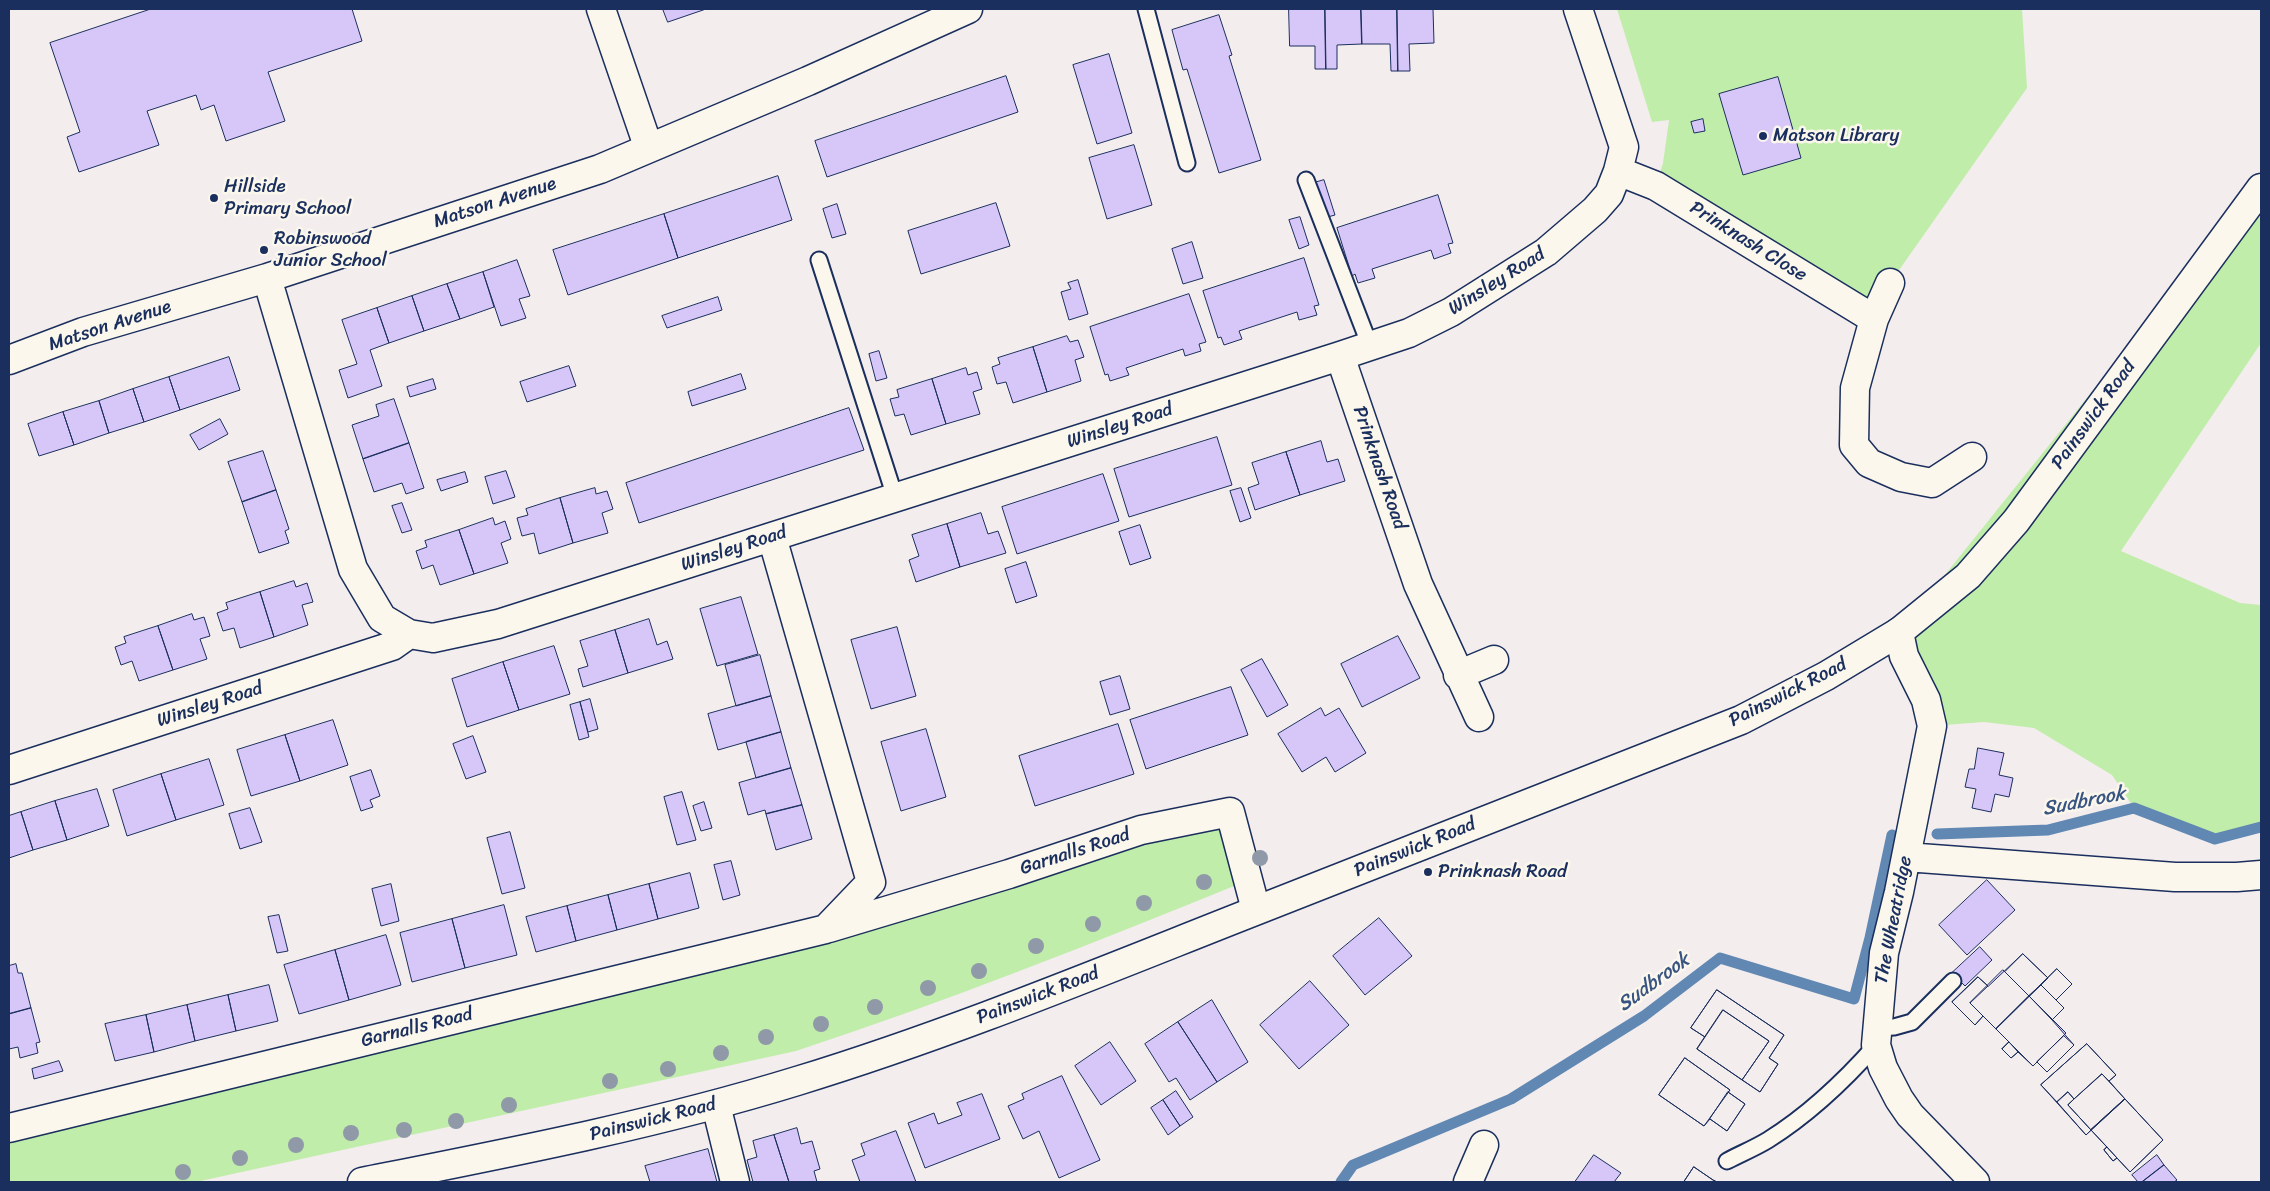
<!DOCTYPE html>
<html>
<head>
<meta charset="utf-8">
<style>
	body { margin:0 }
	#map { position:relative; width:2270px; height:1191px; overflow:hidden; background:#f4edee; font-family:Sriracha,sans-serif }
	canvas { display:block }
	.frame { position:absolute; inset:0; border:10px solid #1b2f5e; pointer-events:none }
</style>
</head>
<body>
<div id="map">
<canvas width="2270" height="1191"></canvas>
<div class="frame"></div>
</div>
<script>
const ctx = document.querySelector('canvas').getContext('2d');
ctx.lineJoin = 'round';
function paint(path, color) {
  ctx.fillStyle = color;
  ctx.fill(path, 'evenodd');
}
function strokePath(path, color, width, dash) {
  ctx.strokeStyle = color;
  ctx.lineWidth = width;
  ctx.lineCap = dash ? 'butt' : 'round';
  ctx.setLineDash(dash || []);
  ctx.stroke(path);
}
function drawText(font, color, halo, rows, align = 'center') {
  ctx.font = font + ' Sriracha,sans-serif';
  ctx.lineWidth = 5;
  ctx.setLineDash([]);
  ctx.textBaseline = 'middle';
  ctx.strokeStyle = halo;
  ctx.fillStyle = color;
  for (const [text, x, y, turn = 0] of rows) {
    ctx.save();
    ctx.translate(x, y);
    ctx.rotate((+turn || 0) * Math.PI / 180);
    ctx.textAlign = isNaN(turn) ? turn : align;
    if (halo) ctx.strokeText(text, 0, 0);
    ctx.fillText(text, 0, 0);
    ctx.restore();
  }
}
paint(new Path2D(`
	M1617 9H2022L2027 88 1890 283 1874 319 1656 186 1663 163 1669 120 1652 122Z
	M2261 181V343L2121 551 2240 603 2261 605V827L2215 839 2134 808 2112 775 2034 728 1984 722 1932 726 1899 632Z
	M1230 812 1244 882C1096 942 948 1001 796 1051L196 1182H9V1128Z`), '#c1edab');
strokePath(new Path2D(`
	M1937 834 2048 830 2134 808 2215 839 2261 827
	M1341 1182 1353 1165 1511 1099 1644 1016 1720 958 1854 999 1870 938 1892 835`), '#6188b3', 11);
const building = new Path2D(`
	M151 9H352L362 41 268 72 285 121 226 141 214 105 201 110 196 95 147 111 159 145 79 172 67 137 80 132 50 43Z
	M663 9H706L668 22Z
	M1289 9H1325L1326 69H1315V46H1290Z
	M1325 9H1361L1362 44 1337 45V69H1326Z
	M1361 9H1397L1398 71H1391L1390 44H1362Z
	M1397 9H1433L1434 43 1409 44 1410 71H1398Z
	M1219 15 1232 55 1229 56 1261 160 1219 173 1187 69 1183 70 1172 30Z
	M1109 54 1132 133 1097 144 1073 65Z
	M1006 76 1018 112 827 177 815 141Z
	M1778 77 1801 158 1743 175 1719 94Z
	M1703 119 1705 131 1694 133 1691 122Z
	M1134 145 1152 205 1107 219 1089 158Z
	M778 176 792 220 678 258 664 214Z
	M1324 180 1335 215 1324 218 1314 183Z
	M1438 195 1453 243 1448 244 1451 253 1434 259 1431 250 1372 269 1375 278 1358 283 1355 274 1352 276 1337 228Z
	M996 203 1010 246 921 274 908 231Z
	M837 204 846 234 832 238 823 209Z
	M664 214 678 258 568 295 553 250Z
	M1300 217 1309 245 1299 249 1289 220Z
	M1192 242 1203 278 1183 284 1172 249Z
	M1304 258 1319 305 1314 306 1317 315 1299 320 1297 312 1239 331 1242 339 1224 345 1221 337 1218 338 1203 291Z
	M517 260 530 296 519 299 526 318 501 326 483 272Z
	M483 272 494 307 460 319 447 284Z
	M1078 280 1088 314 1069 320 1061 292 1071 289 1068 283Z
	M447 284 460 319 424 331 412 296Z
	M1189 294 1206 342 1199 344 1201 351 1185 356 1183 349 1126 368 1129 375 1110 381 1108 374 1105 375 1090 327Z
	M412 296 424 331 389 343 377 308Z
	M718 297 722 310 667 328 662 316Z
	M377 308 389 343 370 350 382 386 348 398 339 370 357 364 342 320Z
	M1067 336 1070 342 1078 340 1084 357 1075 360 1081 381 1047 392 1033 347Z
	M1033 347 1047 392 1013 403 1006 382 997 384 992 367 1000 364 998 358Z
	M879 351 887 378 876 381 869 354Z
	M229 357 240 390 180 410 169 377Z
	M569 366 576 386 527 402 520 382Z
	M966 368 968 375 977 372 982 389 973 392 980 414 946 424 932 379Z
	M741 374 746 389 692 406 688 392Z
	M169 377 180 410 144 422 133 389Z
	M433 379 436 389 410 397 407 387Z
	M932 379 946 424 911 435 904 414 895 416 890 399 899 397 897 390Z
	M133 389 144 422 109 433 99 401Z
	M394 399 409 443 363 459 352 425 379 416 376 405Z
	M99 401 109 433 74 445 63 412Z
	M849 408 864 450 639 523 626 483Z
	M63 412 74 445 39 456 28 424Z
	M220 419 228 434 199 450 190 435Z
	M1217 437 1232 485 1129 517 1114 469Z
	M1321 441 1327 462 1338 459 1345 481 1300 495 1286 452Z
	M409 443 424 488 406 494 402 483 374 492 363 459Z
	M263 451 276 490 242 502 228 462Z
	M1286 452 1300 495 1255 510 1248 488 1259 484 1252 463Z
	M506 471 515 497 493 504 485 477Z
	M465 472 468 482 441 491 437 480Z
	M1103 474 1119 521 1017 554 1002 507Z
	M595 488 596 494 607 491 613 509 602 513 608 533 573 543 560 498Z
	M1241 488 1251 518 1240 522 1230 491Z
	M276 490 289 529 285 531 289 543 259 553 242 502Z
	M560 498 573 543 539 554 534 533 522 536 517 518 528 515 526 509Z
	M402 503 412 530 402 533 392 506Z
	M981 513 988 534 998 531 1006 553 960 567 947 524Z
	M493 518 495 525 505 521 511 539 501 543 508 563 474 574 459 530Z
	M947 524 960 567 916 582 909 560 919 556 912 535Z
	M1140 525 1151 558 1130 565 1119 532Z
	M459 530 474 574 440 585 433 565 422 569 416 551 427 547 425 541Z
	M1026 562 1037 596 1016 603 1005 569Z
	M294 581 296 587 307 583 313 602 302 605 308 625 274 637 260 592Z
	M260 592 274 637 240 648 234 628 223 631 217 613 228 609 226 603Z
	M741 597 758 654 717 666 700 609Z
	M192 614 194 620 204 617 210 636 200 639 207 659 173 670 158 626Z
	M649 619 657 645 667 641 673 659 628 673 615 630Z
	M158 626 173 670 139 681 132 661 121 665 115 647 126 643 124 637Z
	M897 627 916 696 871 709 851 640Z
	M615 630 628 673 583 687 578 669 588 666 580 641Z
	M1398 636 1420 678 1362 707 1341 664Z
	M554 646 570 694 519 710 503 662Z
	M760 655 771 696 736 706 725 665Z
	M1262 659 1288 705 1267 717 1241 670Z
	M503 662 519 710 467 727 452 679Z
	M1120 676 1130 709 1110 715 1100 682Z
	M1231 687 1248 735 1146 769 1130 720Z
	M771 696 781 732 718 750 708 714Z
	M590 699 598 729 588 732 580 702Z
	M580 702 589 737 579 740 570 705Z
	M1321 708 1325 716 1339 708 1366 753 1335 772 1326 757 1302 772 1278 734Z
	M333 720 348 765 300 781 285 735Z
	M1118 724 1134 774 1035 806 1019 756Z
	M926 729 946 797 901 811 881 742Z
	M781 732 791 768 756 778 746 742Z
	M285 735 300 781 251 796 237 750Z
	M473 736 486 772 466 779 453 744Z
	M1978 748 2004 753 1999 775 2013 778 2009 797 1995 794 1991 812 1972 808 1976 789 1965 787 1969 769H1974Z
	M209 759 224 805 176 820 161 774Z
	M791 768 802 805 766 814 765 810 748 815 739 783Z
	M371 770 380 796 370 800 373 807 361 811 350 777Z
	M161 774 176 820 127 836 113 790Z
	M97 789 109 826 67 840 55 801Z
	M682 792 696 840 677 845 664 797Z
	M55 801 67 840 33 850 21 812Z
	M704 802 712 828 701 831 693 806Z
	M802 805 812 839 776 850 766 814Z
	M250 808 262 842 240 849 229 814Z
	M21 812 33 850 9 858V816Z
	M510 832 525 888 502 894 487 838Z
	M731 861 740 895 723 900 714 865Z
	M690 873 699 908 658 919 649 884Z
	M1987 880 2015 910 1967 955 1939 925Z
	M391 884 399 921 381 926 372 889Z
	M649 884 658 919 617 930 608 895Z
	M608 895 617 930 576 941 567 906Z
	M504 905 517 955 465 968 452 919Z
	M567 906 576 941 536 952 526 917Z
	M279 915 288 951 277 953 268 917Z
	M1379 918 1412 956 1365 995 1333 956Z
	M452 919 465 968 412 982 400 933Z
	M386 935 401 985 349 1000 335 950Z
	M1980 947 1992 960 1965 986 1952 973Z
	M335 950 349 1000 299 1014 284 965Z
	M2023 954 2048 978 1996 1029 1983 1016 1975 1025 1952 1002 1978 977 1988 986Z
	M2023 954 2048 978 2029 996 2005 972Z
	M16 964 18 973H22L31 1008 9 1014V966Z
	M2057 969 2072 984 2056 1000 2064 1008 2052 1020 2074 1045 2047 1072 2037 1062 2033 1066 2018 1052 2011 1058 2002 1049 2009 1042 1996 1029Z
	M2057 969 2072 984 2056 1000 2041 985Z
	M2003 970 2029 996 1996 1029 1970 1003Z
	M1978 977 1988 986 1970 1003 1983 1016 1975 1025 1952 1002Z
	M1310 981 1349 1025 1299 1069 1260 1025Z
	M269 985 278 1021 236 1031 228 995Z
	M2041 985 2064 1008 2052 1020 2029 996Z
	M1717 990 1784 1035 1769 1058 1778 1064 1760 1092 1697 1049 1705 1037 1691 1028Z
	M1717 990 1784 1035 1769 1058 1778 1064 1760 1092 1742 1080 1769 1041 1723 1010 1705 1037 1691 1028Z
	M228 995 236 1031 195 1041 187 1005Z
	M2029 996 2066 1033 2033 1066 1996 1029Z
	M1212 1000 1248 1062 1217 1082 1178 1022Z
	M187 1005 195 1041 154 1052 146 1015Z
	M31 1008 40 1042 36 1043 38 1053 20 1058 18 1047 9 1049V1014Z
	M1723 1010 1769 1041 1742 1080 1697 1049Z
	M146 1015 154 1052 115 1061 105 1024Z
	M1178 1022 1217 1082 1190 1100 1176 1078 1169 1082 1145 1044Z
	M2064 1036 2074 1045 2047 1072 2037 1062Z
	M1110 1042 1136 1081 1101 1105 1075 1066Z
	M2009 1042 2018 1052 2011 1058 2002 1049Z
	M2087 1044 2116 1075 2109 1081 2125 1099 2086 1135 2041 1085Z
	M2087 1044 2116 1075 2109 1081 2102 1074 2074 1099 2068 1092 2057 1102 2041 1085Z
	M1685 1058 1730 1090 1728 1092 1745 1104 1727 1131 1710 1119 1704 1126 1659 1095Z
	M1685 1058 1730 1090 1704 1126 1659 1095Z
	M59 1061 63 1071 34 1079 32 1069Z
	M2102 1074 2125 1099 2091 1130 2068 1105Z
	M1062 1076 1100 1160 1059 1178 1039 1131 1023 1139 1008 1106 1024 1099 1022 1094Z
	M1176 1091 1193 1117 1180 1126 1163 1100Z
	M1728 1092 1745 1104 1727 1131 1710 1119Z
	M2068 1092 2074 1099 2068 1105 2091 1130 2086 1135 2057 1102Z
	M982 1094 1000 1139 925 1168 908 1123 934 1113 938 1124 962 1115 957 1103Z
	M2125 1099 2163 1140 2130 1172 2117 1158 2113 1161 2104 1150 2107 1147 2091 1130Z
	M2125 1099 2163 1140 2130 1172 2091 1130Z
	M1163 1100 1180 1126 1168 1135 1151 1108Z
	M797 1128 801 1144 812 1141 820 1169 814 1171 817 1182H789L774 1135Z
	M896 1131 916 1182H860L852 1160 865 1155 861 1144Z
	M774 1135 789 1182H753L747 1160 757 1157 753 1141Z
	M2107 1147 2117 1158 2113 1161 2104 1150Z
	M708 1149 717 1182H650L645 1166Z
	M1594 1155 1621 1173 1614 1182H1575Z
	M2157 1155 2164 1165 2142 1182H2138L2132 1175Z
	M2164 1165 2177 1180 2174 1182H2142Z
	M1694 1167 1713 1180 1717 1182H1684Z
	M1694 1167 1713 1180 1717 1182H1684Z`);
paint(building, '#d7c6f8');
strokePath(building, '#1b2f5e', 1);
const lane = new Path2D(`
	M1146 9 1187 163
	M1306 180 1370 346
	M819 260 895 497
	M1877 1028 1894 1027 1912 1022 1953 981
	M1727 1161C1740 1154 1755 1148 1768 1140 1808 1115 1845 1080 1876 1045`);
const street = new Path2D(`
	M601 9 648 146
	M1618 171 1656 186 1874 319 1890 283
	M267 278 353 569 382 618 409 634 433 638 498 624 1340 356 1409 333 1451 312 1546 252 1595 210 1609 194 1618 171 1624 147 1578 9
	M1874 319 1855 388 1854 445 1869 463 1901 477 1932 483 1972 457
	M1340 356 1418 584 1479 717
	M9 360 83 332 267 278 600 169 808 81 968 9
	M1899 632 1904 656 1926 700 1932 726 1899 892 1884 953 1876 1045 1883 1068 1899 1099 1910 1115 1975 1182
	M1458 675 1494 660
	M9 770 392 646 409 634
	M1906 857 2175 877H2237L2261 875
	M829 928 1009 874 1141 830 1230 812 1256 910
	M716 1105 735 1182
	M9 1128 826 929 871 882 772 537
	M1468 1182 1484 1145`);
const secondary = new Path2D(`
	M362 1182C508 1153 654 1125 797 1081 951 1034 1100 972 1250 913 1413 848 1577 784 1741 720L1826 676 1899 632 1968 576 2016 521 2261 188`);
strokePath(lane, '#1b2f5e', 19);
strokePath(street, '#1b2f5e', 31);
strokePath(secondary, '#1b2f5e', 31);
strokePath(lane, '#fbf7ec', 15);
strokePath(street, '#fbf7ec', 28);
strokePath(secondary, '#fbf7ec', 28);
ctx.fillStyle = '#8f99a7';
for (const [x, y] of [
	[1260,858],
	[1204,882],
	[1144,903],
	[1093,924],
	[1036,946],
	[979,971],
	[928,988],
	[875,1007],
	[821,1024],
	[766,1037],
	[721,1053],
	[668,1069],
	[610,1081],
	[509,1105],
	[456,1121],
	[404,1130],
	[351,1133],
	[296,1145],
	[240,1158],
	[183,1172]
]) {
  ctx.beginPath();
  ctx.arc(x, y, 8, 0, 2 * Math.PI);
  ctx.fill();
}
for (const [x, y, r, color] of [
	[1763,136,5,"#1b2f5e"],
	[214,198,5,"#1b2f5e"],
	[264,250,5,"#1b2f5e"],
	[1428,872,5,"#1b2f5e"]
]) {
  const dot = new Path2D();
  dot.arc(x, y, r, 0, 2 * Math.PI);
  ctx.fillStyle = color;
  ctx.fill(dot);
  strokePath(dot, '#fbf7ec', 2);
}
drawText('19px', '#1b2f5e', '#fbf7ec', [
	["Matson Library",1773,136],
	["Hillside",224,187],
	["Primary School",224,209],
	["Robinswood",274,239],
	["Junior School",274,261],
	["Prinknash Road",1438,872]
], 'left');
drawText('19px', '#1b2f5e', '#fbf7ec', [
	["Matson Avenue",495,203,-18],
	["Prinknash Close",1748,242,32],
	["Winsley Road",1497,282,-32],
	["Matson Avenue",110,326,-18],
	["Painswick Road",2094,415,-54],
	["Winsley Road",1120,426,-18],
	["Prinknash Road",1379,468,71],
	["Winsley Road",734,549,-18],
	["Painswick Road",1788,693,-27],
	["Winsley Road",210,705,-18],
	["Painswick Road",1415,848,-22],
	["Garnalls Road",1075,852,-18],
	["The Wheatridge",1894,920,-79],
	["Painswick Road",1038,996,-21],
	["Garnalls Road",417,1028,-14],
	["Painswick Road",653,1120,-14]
]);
drawText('italic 20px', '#385482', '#fbf7ec', [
	["Sudbrook",2084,802,-11],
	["Sudbrook",1654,983,-36]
]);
</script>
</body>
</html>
